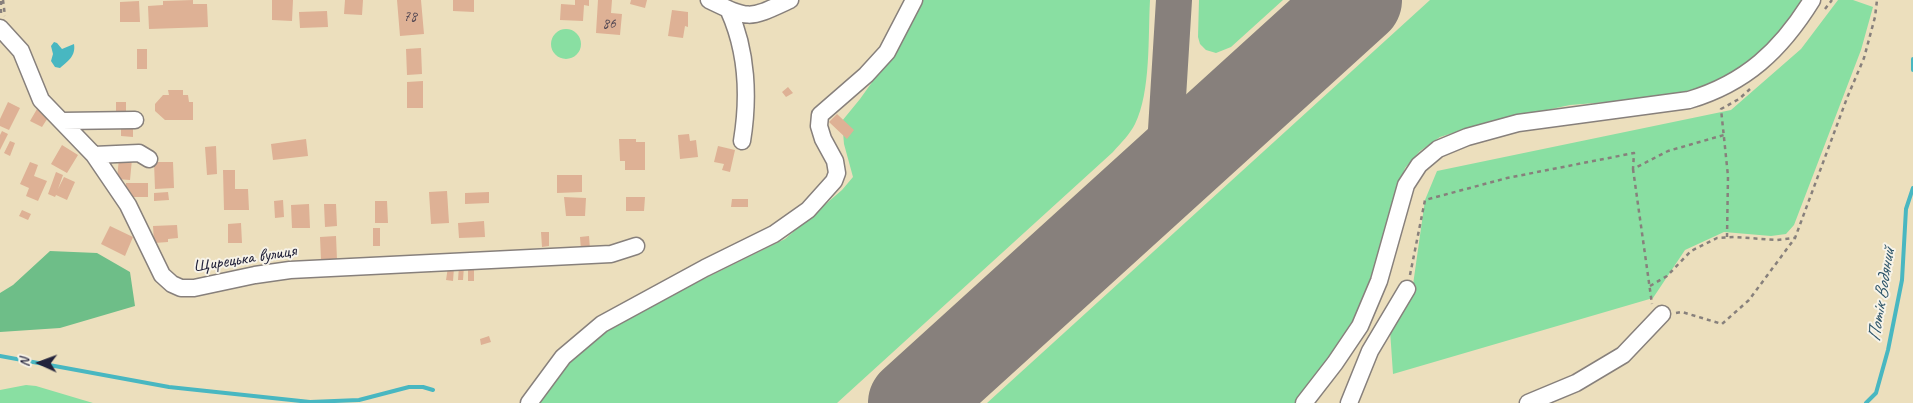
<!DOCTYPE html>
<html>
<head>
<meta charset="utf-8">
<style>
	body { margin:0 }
	#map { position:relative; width:1913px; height:403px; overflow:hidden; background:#ecdfbd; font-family:Caveat,sans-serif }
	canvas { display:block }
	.north { position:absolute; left:15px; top:338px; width:50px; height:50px; -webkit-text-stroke:4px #f7f3e8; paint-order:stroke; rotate:272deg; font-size:14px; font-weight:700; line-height:20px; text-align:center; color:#22223b }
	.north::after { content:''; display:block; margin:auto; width:18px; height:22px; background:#22223b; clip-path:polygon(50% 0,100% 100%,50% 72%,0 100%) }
</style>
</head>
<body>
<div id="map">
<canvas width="1913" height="403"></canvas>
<div class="north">N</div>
</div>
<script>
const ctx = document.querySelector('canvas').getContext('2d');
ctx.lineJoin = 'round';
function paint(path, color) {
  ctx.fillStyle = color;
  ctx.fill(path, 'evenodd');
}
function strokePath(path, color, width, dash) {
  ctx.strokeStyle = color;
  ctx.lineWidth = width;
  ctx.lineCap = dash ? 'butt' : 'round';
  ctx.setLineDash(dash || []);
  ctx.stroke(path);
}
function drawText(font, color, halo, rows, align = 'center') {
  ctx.font = font + ' Caveat,sans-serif';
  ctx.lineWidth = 4;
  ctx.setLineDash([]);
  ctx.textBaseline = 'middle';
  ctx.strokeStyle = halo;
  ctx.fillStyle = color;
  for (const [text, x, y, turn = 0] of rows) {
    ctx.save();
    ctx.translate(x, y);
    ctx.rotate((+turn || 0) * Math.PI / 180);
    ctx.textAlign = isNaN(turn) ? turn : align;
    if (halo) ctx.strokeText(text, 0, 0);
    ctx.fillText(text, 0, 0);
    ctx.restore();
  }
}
paint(new Path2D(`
	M922 0H1150C1148 36 1151 92 1135 124 1130 134 1121 143 1113 152L837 403H534L547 384 594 336 647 307 785 239 842 190 853 177 844 144 842 121 860 99 895 50Z
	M1199 0H1283L1231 47 1216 53 1206 50 1200 44 1198 37Z
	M1430 0H1803L1774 39 1748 64 1720 86 1684 96 1570 105 1482 124 1440 137 1420 151 1405 168 1393 203 1369 285 1351 325 1302 403H987Z
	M1838 0H1853L1873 7 1861 50 1794 225 1786 234 1771 236 1724 232 1685 250 1653 298 1393 374 1390 330 1411 299 1425 200 1437 171 1731 110 1801 49Z
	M551 44a15 15 0 1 1 30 0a15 15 0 1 1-30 0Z
	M26 385 36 386 93 403H0V390Z`), '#89dfa2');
paint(new Path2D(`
	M50 251 97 253 130 272 135 306 60 328 0 332V293L13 285Z`), '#6ebe88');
paint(new Path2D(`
	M54 42 57 43 62 49 74 44C76 56 68 61 60 68L55 67 51 61 53 54 51 46Z`), '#48b7c1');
strokePath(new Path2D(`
	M1913 59V70
	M0 356 169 387 310 402 359 400 409 387H423L433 390
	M1866 403 1876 393 1888 350 1902 280 1906 209 1913 188`), '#48b7c1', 4);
strokePath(new Path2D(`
	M1117 217 1150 182 1157 170 1165 146 1174 0`), '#87807c', 36);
strokePath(new Path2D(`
	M913 403 1357 0`), '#87807c', 90);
paint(new Path2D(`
	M193 0V4H207L208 27 149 29 148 6 163 5V1Z
	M272 0H293L292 21 272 20Z
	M345 0H363L362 15 344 14Z
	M397 0H421L424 34 400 36Z
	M453 0H474V12L453 11Z
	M575 0H589V6L584 5 583 21 560 20 561 4 575 5Z
	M598 0H612L611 13 622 14 620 35 596 33Z
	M631 0H647L645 8 630 4Z
	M139 1 140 22H120V2Z
	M672 10 688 12V27L685 26 683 38 668 36Z
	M327 11 328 27 300 28 299 12Z
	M421 48 422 74 407 75 406 49Z
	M137 49H147V69H137Z
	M423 81V108H407V82Z
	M788 87 793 93 786 97 782 92Z
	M168 90H183V95H188L189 102H193V120H165L155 111V104L163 95H169Z
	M8 102 20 108 9 130 0 126V119Z
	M116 102H126V111L116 112Z
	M37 109 49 116 42 127 30 121Z
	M837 114 854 130 847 139 829 122Z
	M121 125H133V137L121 136Z
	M2 131 8 134 0 150V135Z
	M689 134 690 141 696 140 698 157 680 159 678 135Z
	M306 139 308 156 273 160 271 144Z
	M619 139H636V142H645V170H625V161H620Z
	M10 141 15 143 10 156 4 153Z
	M62 145 78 155 67 173 51 164Z
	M216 146 217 174 207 175 205 147Z
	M718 146 735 150 730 172 722 170 724 164 714 162Z
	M119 158 132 159 130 180 117 179Z
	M30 162 38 165 34 176 47 181 38 201 26 196 29 188 20 184Z
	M154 162H173L174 188 155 189Z
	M223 170H235V189H248L249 210H224Z
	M56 172 63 175 58 189 64 177 75 182 67 200 56 195 55 197 48 194Z
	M557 175H582V192L557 193Z
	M126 183H148V197H125Z
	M447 191 449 223 431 224 429 192Z
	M168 192 169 200 154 201V193Z
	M489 192V203L465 204V193Z
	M564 197 586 198 585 216H566Z
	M626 197H645L644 211H626Z
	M732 199H748V207H731Z
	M283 200 284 217 275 218 274 201Z
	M375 201H387L388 223H375Z
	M309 204 310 228H292L291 205Z
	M324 204H336L337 226 325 227Z
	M22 210 31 214 28 220 19 216Z
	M484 221 485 237 459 238 458 223Z
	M241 223 242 243H228V224Z
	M177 225 178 238 168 239V242L154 243 153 226Z
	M110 226 133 237 125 256 101 244Z
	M373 228H380V246H373Z
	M541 232H549V246L542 247Z
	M336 236 337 260H321L320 237Z
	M589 236 590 249 581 250 580 237Z
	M468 265H474V281H468Z
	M459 266H464L463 280H458Z
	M448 267 454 268 453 281 446 280Z
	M489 336 491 342 481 345 480 339Z`), '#deb195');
const minor = new Path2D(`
	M709 0C750 20 749 19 790 0
	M729 11C747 51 749 98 742 141
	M0 28 21 51 41 100 94 155 128 205 162 275 172 284 181 288H194L255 275 290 270 611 254 636 246
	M62 121 135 120
	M94 155 139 153 149 159
	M529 403 563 357 602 324 705 268 774 234 808 210 834 181 837 173 835 161 823 139 819 126 820 115 866 75 887 52 914 0
	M1304 403 1335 363 1360 326 1379 281 1406 185 1419 165 1438 149 1467 137 1518 123 1689 100C1746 83 1781 50 1812 0
	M1349 403 1370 351 1407 289
	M1528 403 1576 383 1623 355 1662 314`);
strokePath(minor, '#87807c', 19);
strokePath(new Path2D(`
	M3 0 5 16
	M1825 9 1832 0
	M1 13V0
	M1633 169 1652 304
	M1727 237 1728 176 1721 109 1739 99 1750 89
	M1410 275 1425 200 1507 178 1634 153 1633 169 1668 151 1724 135
	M1650 286 1667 276 1691 251 1717 238 1734 237 1777 240 1794 238
	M1676 313 1682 312 1722 324 1749 300 1795 238 1847 98 1864 58 1875 17 1877 0`), '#87807c', 2.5, [4, 4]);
strokePath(minor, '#fff', 16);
drawText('15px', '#514652', null, [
	["78",410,17],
	["86",609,24]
]);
drawText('18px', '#22223b', '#f7f3e8', [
	["Щирецька вулиця",245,259,-9]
]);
drawText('italic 19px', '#2f566a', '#f7f3e8', [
	["Потік Водяний",1882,295,-81]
]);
</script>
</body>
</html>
